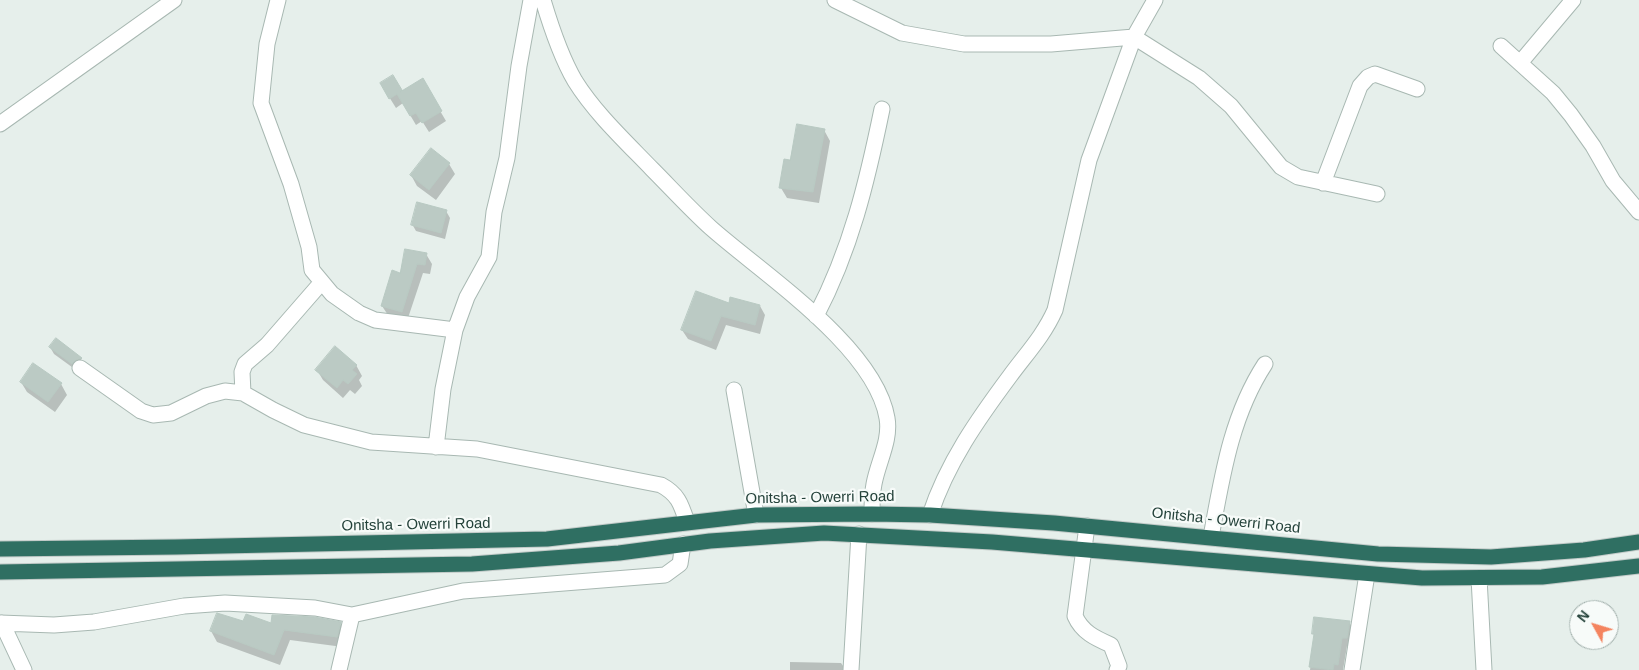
<!DOCTYPE html>
<html>
<head>
<meta charset="utf-8">
<style>
	body { margin:0 }
	#map { position:relative; width:1639px; height:670px; overflow:hidden; background:#e6efeb; font-family:Arial,sans-serif }
	canvas { display:block }
	.north { position:absolute; left:1569px; top:600px; width:50px; height:50px; box-sizing:border-box; background:#f7fbf9; border:1px solid #a3b1ad; border-radius:50%; rotate:309deg; font-size:14px; font-weight:700; line-height:20px; text-align:center; color:#24423a }
	.north::after { content:''; display:block; margin:auto; width:18px; height:22px; background:#f4845f; clip-path:polygon(50% 0,100% 100%,50% 72%,0 100%) }
</style>
</head>
<body>
<div id="map">
<canvas width="1639" height="670"></canvas>
<div class="north">N</div>
</div>
<script>
const ctx = document.querySelector('canvas').getContext('2d');
ctx.lineJoin = 'round';
function paint(path, color) {
  ctx.fillStyle = color;
  ctx.fill(path, 'evenodd');
}
function strokePath(path, color, width, dash) {
  ctx.strokeStyle = color;
  ctx.lineWidth = width;
  ctx.lineCap = dash ? 'butt' : 'round';
  ctx.setLineDash(dash || []);
  ctx.stroke(path);
}
function drawText(font, color, halo, rows, align = 'center') {
  ctx.font = font + ' Arial,sans-serif';
  ctx.lineWidth = 4.5;
  ctx.setLineDash([]);
  ctx.textBaseline = 'middle';
  ctx.strokeStyle = halo;
  ctx.fillStyle = color;
  for (const [text, x, y, turn = 0] of rows) {
    ctx.save();
    ctx.translate(x, y);
    ctx.rotate((+turn || 0) * Math.PI / 180);
    ctx.textAlign = isNaN(turn) ? turn : align;
    if (halo) ctx.strokeText(text, 0, 0);
    ctx.fillText(text, 0, 0);
    ctx.restore();
  }
}
paint(new Path2D(`
	M392 77 402 92 422 80 446 121 429 132 422 121 416 125 403 103 396 108 381 84Z
	M824 130 830 141 819 203 787 198 781 188 791 161Z
	M449 164 455 174 436 200 417 186 411 175Z
	M446 211 450 218 445 239 416 231 412 224Z
	M426 254 432 264 430 274 423 273 407 321 388 315 382 306 401 274Z
	M730 305 760 306 765 315 760 334 726 325 716 350 688 339 682 330Z
	M50 347 81 359 84 365 76 370 54 354Z
	M356 365 362 376 359 380 362 386 355 394 350 390 343 398 323 380 317 370Z
	M21 382 61 384 67 395 55 412 27 392Z
	M1349 622 1355 632 1352 647 1347 646 1343 670H1310L1315 637 1313 633Z
	M244 623 340 624 346 634 343 647 290 640 280 665 217 642 211 631Z
	M790 662 841 663 846 670H790Z`), '#0003');
const building = new Path2D(`
	M393 75 402 90 400 92 423 78 442 111 422 123 416 113 410 116 397 94 389 99 380 83Z
	M797 124 825 129 813 192 779 188 784 159 790 160Z
	M431 148 450 163 429 190 410 175Z
	M417 202 447 210 441 233 411 225Z
	M405 249 427 253 425 265 417 264 402 312 381 306 392 270 400 273Z
	M696 291 729 303 730 297 760 305 755 325 721 316 711 341 681 330Z
	M56 338 82 358 81 359 76 360 72 364 49 347Z
	M335 346 357 365 352 370 357 374 348 384 343 380 337 388 315 370Z
	M33 363 62 383 48 402 20 382Z
	M217 613 243 621 246 614 271 623 272 615 314 617 341 622 337 637 284 630 274 655 210 631Z
	M1314 617 1350 621 1347 638H1342L1338 665 1334 664 1333 670 1309 667 1314 634H1312Z`);
paint(building, '#bbcac4');
strokePath(building, '#b8c9c2', 1);
const minor = new Path2D(`
	M278 0 267 44 261 103 291 184 309 247 312 270 332 294 359 313 375 320 455 330
	M543 0C551 27 561 57 575 81 595 113 625 141 652 169 671 188 690 209 711 228 763 274 875 347 887 418 891 440 878 462 874 484 872 494 872 504 872 514
	M835 0 902 33 964 44H1051L1134 37 1199 78 1231 106 1281 167 1298 177 1377 194
	M1501 46 1553 93 1571 115 1593 146 1613 181 1639 212
	M1520 63 1573 0
	M0 124 174 0
	M1323 183 1360 86 1368 77 1375 74 1417 89
	M816 316C851 249 867 182 882 109
	M80 368 141 411 153 415 171 413 206 396 225 391 243 393 273 410 304 425 371 442 477 449 661 485C678 494 681 504 687 522
	M734 390 756 515
	M243 393 242 372 245 364 267 345 321 283
	M436 447 443 389 455 330 467 297 489 257 494 212 507 158 519 66 531 0
	M930 515C947 463 978 419 1010 376 1027 353 1044 335 1055 310L1089 160 1134 37 1155 0
	M1087 526 1075 616C1082 632 1095 638 1111 645L1119 666 1117 670
	M1211 537C1222 477 1231 416 1265 364
	M1479 578 1484 670
	M0 623 54 625 94 622 184 606 225 603 315 608 352 615 463 591 665 575 680 564 683 544
	M2 623 24 670
	M339 670 352 615
	M851 670 859 534
	M1352 670 1367 574`);
const highway = new Path2D(`
	M0 549 176 547 547 539 756 515 872 514 930 515 1054 523 1378 554 1491 557 1584 550 1639 542
	M0 572 472 564 619 553 710 541 824 533 992 542 1422 578 1542 577 1639 566`);
strokePath(minor, '#a8b8b2', 17);
strokePath(highway, '#c2cac8', 17);
strokePath(minor, '#fff', 15);
strokePath(highway, '#2f6f62', 15);
drawText('15px', '#24423a', '#f7fbf9', [
	["Onitsha - Owerri Road",820,498,-1],
	["Onitsha - Owerri Road",1226,521,6],
	["Onitsha - Owerri Road",416,525,-1]
]);
</script>
</body>
</html>
